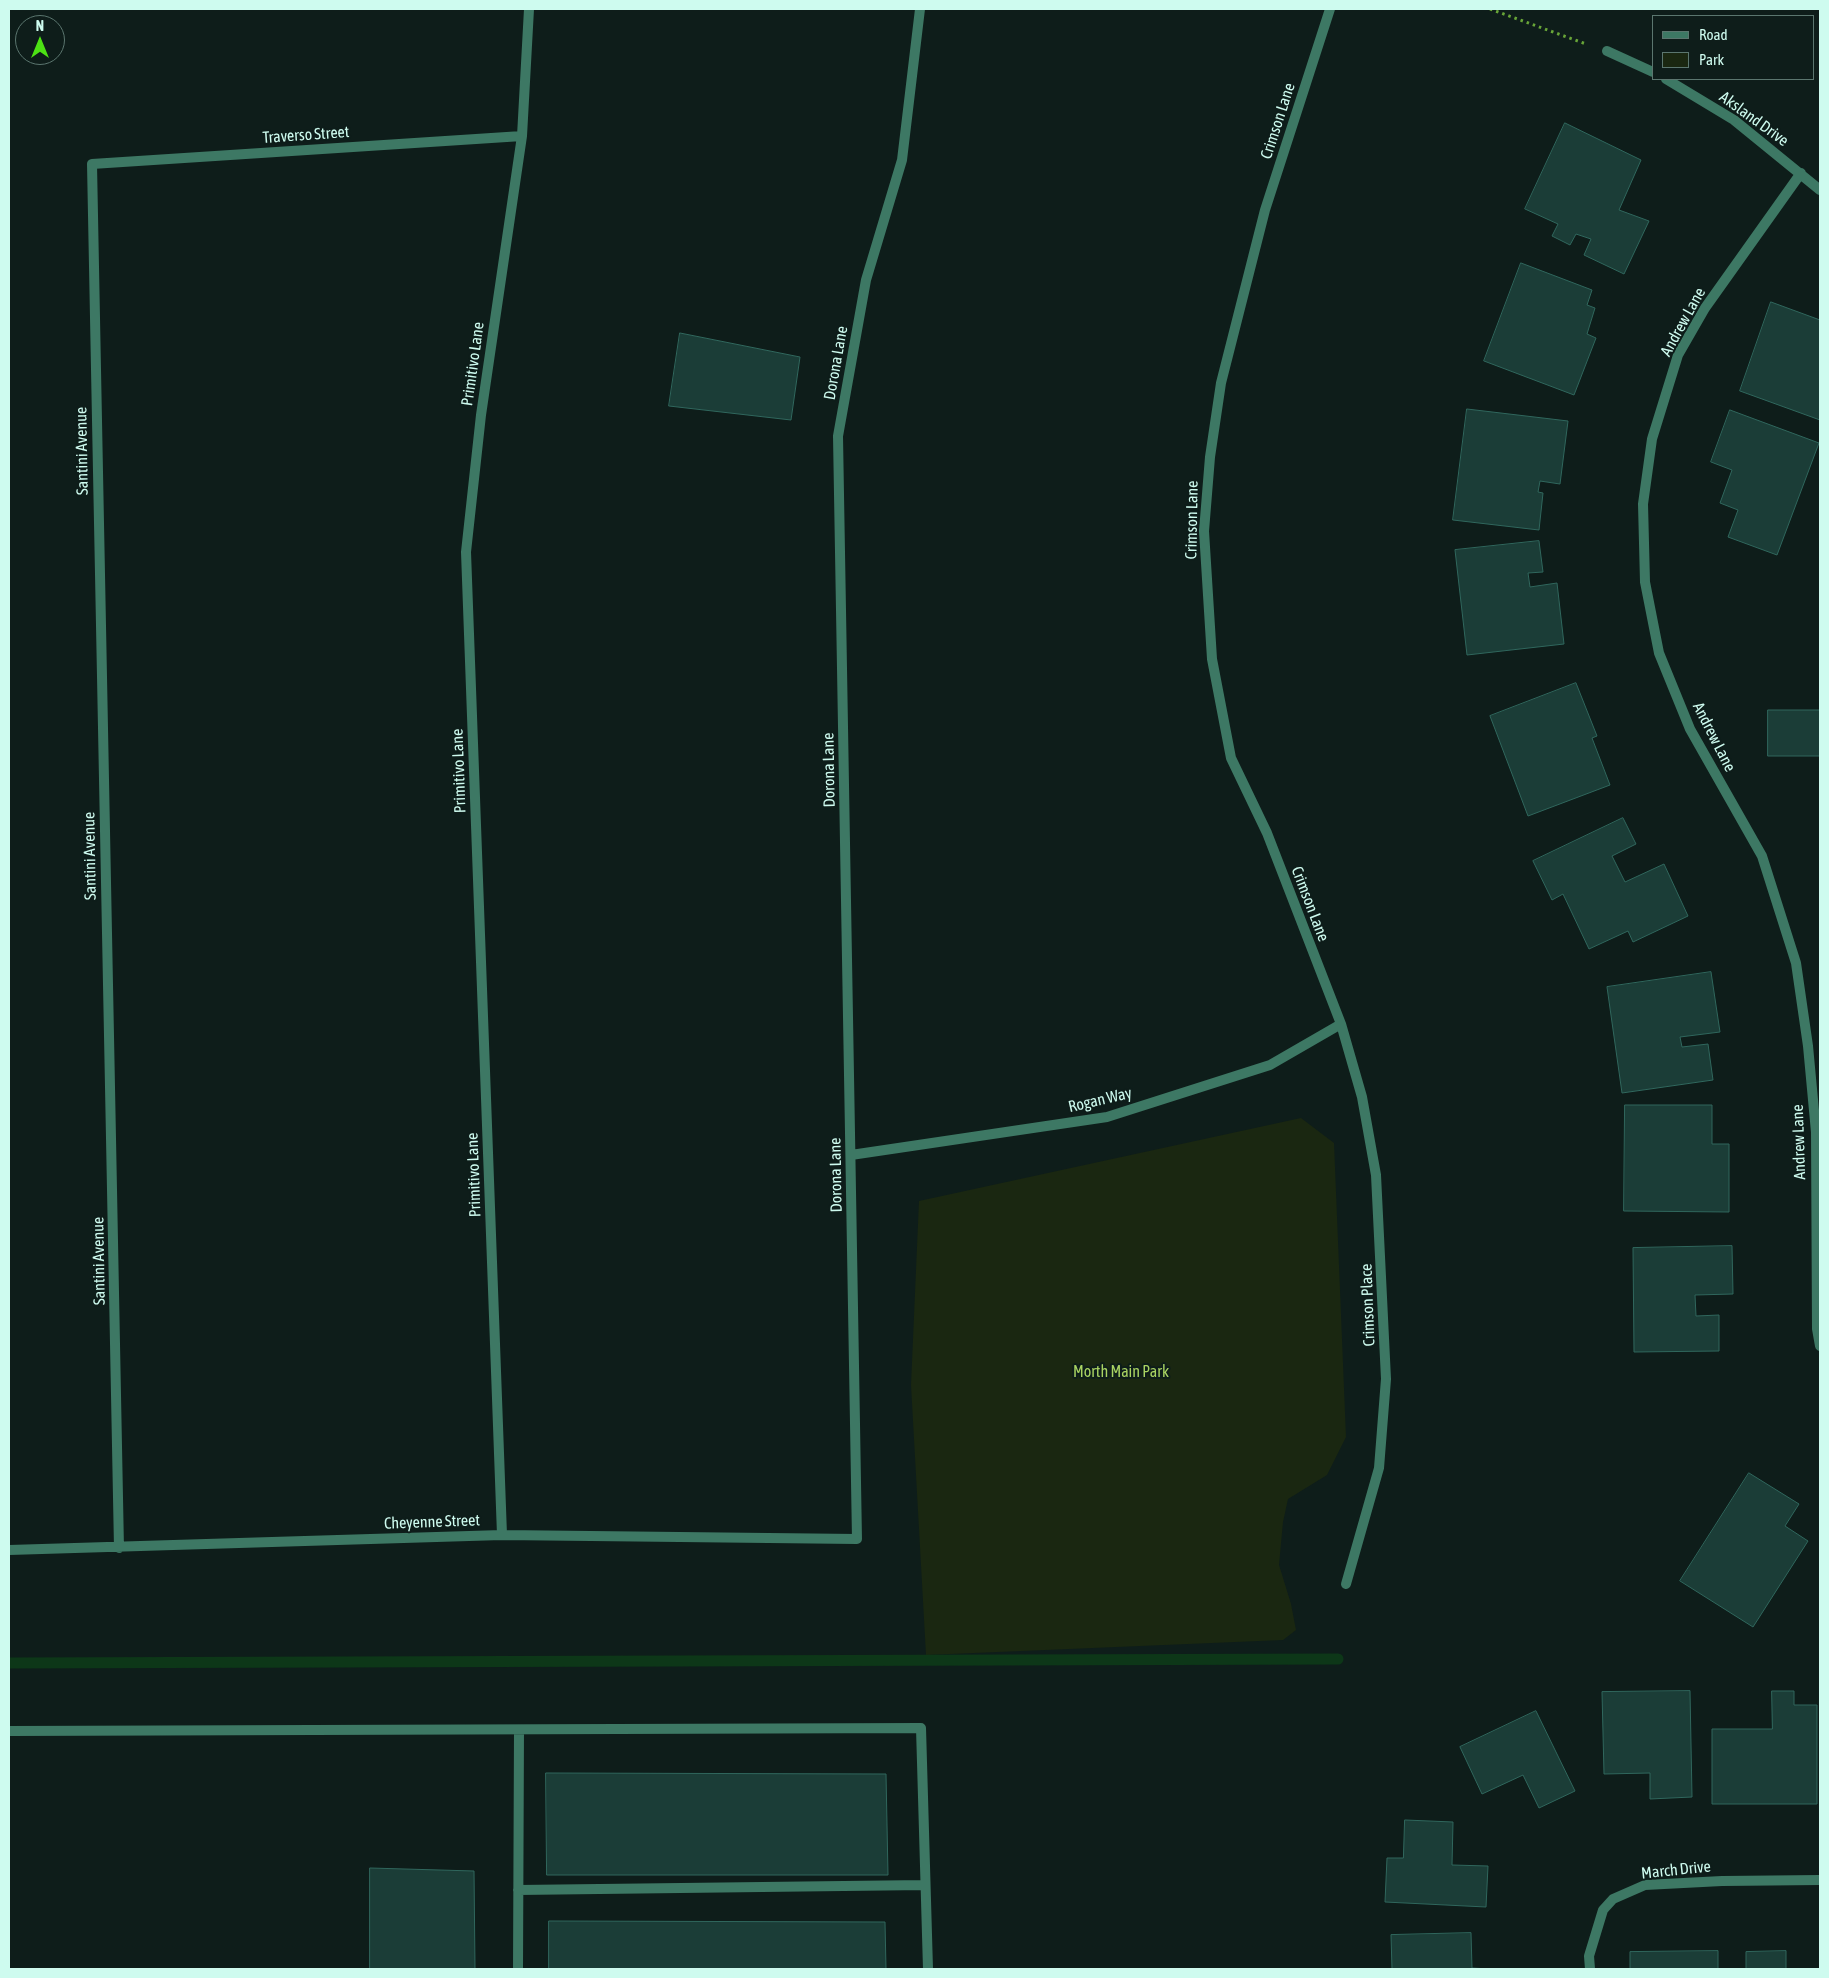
<!DOCTYPE html>
<html>
<head>
<meta charset="utf-8">
<style>
	body { margin:0 }
	#map { position:relative; width:1829px; height:1978px; overflow:hidden; background:#0e1d1a; font-family:"Asap Condensed",sans-serif }
	canvas { display:block }
	.frame { position:absolute; inset:0; border:10px solid #cefbef; pointer-events:none }
	.legend { position:absolute; left:1652px; top:15px; width:162px; height:65px; box-sizing:border-box; background:#0e1d1a; border:1px solid #5b766f; margin:0; padding:6px 9px; list-style:none; font-size:15px; color:#cefbef }
	.legend li { display:flex; align-items:center; gap:10px; height:25px }
	.legend b { width:25px; border:1px solid #5b766f }
	.north { position:absolute; left:15px; top:15px; width:50px; height:50px; box-sizing:border-box; background:#0e1d1a; border:1px solid #5b766f; border-radius:50%; rotate:0deg; font-size:14px; font-weight:700; line-height:20px; text-align:center; color:#cefbef }
	.north::after { content:''; display:block; margin:auto; width:18px; height:22px; background:#4ce114; clip-path:polygon(50% 0,100% 100%,50% 72%,0 100%) }
</style>
</head>
<body>
<div id="map">
<canvas width="1829" height="1978"></canvas>
<div class="frame"></div>
<ul class="legend">
<li><b style="height:6px;background:#3d7864"></b>Road</li>
<li><b style="height:14px;background:#1a2711"></b>Park</li>
</ul>
<div class="north">N</div>
</div>
<script>
const ctx = document.querySelector('canvas').getContext('2d');
ctx.lineJoin = 'round';
function paint(path, color) {
  ctx.fillStyle = color;
  ctx.fill(path, 'evenodd');
}
function strokePath(path, color, width, dash) {
  ctx.strokeStyle = color;
  ctx.lineWidth = width;
  ctx.lineCap = dash ? 'butt' : 'round';
  ctx.setLineDash(dash || []);
  ctx.stroke(path);
}
function drawText(font, color, halo, rows, align = 'center') {
  ctx.font = font + ' "Asap Condensed",sans-serif';
  ctx.lineWidth = 4;
  ctx.setLineDash([]);
  ctx.textBaseline = 'middle';
  ctx.strokeStyle = halo;
  ctx.fillStyle = color;
  for (const [text, x, y, turn = 0] of rows) {
    ctx.save();
    ctx.translate(x, y);
    ctx.rotate((+turn || 0) * Math.PI / 180);
    ctx.textAlign = isNaN(turn) ? turn : align;
    if (halo) ctx.strokeText(text, 0, 0);
    ctx.fillText(text, 0, 0);
    ctx.restore();
  }
}
paint(new Path2D(`
	M1301 1118 1334 1143 1346 1437 1327 1475 1288 1499 1283 1522 1279 1565 1291 1604 1296 1630 1283 1640 926 1655 911 1385 919 1201Z`), '#1a2711');
strokePath(new Path2D(`
	M9 1663 1338 1659`), '#0d3718', 11);
const building = new Path2D(`
	M1565 123 1641 160 1619 210 1649 221 1624 274 1584 255 1591 239 1576 234 1570 245 1552 236 1558 224 1525 209Z
	M1521 263 1592 290 1587 305 1595 308 1587 334 1596 338 1574 395 1484 361Z
	M1771 302 1820 320V420L1740 391Z
	M680 333 800 357 791 420 669 406Z
	M1467 409 1568 421 1560 484 1540 481 1538 492 1543 493 1539 530 1453 520Z
	M1730 410 1819 443 1777 555 1728 537 1738 510 1720 503 1732 470 1711 462Z
	M1539 541 1543 572 1528 573 1530 587 1557 583 1564 644 1467 655 1455 550Z
	M1576 683 1597 736 1592 738 1610 785 1528 816 1490 716Z
	M1768 710H1820V756H1768Z
	M1623 818 1636 844 1612 856 1625 882 1664 864 1688 916 1633 942 1628 931 1589 949 1563 894 1552 900 1533 861Z
	M1711 972 1720 1032 1680 1037 1682 1047 1708 1044 1713 1080 1622 1093 1607 987Z
	M1625 1105H1712V1144H1729V1212L1624 1211Z
	M1732 1246 1733 1294 1695 1295 1696 1316 1719 1315V1351L1634 1352 1633 1248Z
	M1749 1473 1799 1504 1785 1526 1808 1541 1753 1627 1680 1581Z
	M1690 1691 1692 1797 1650 1799V1773L1604 1774 1602 1692Z
	M1772 1691H1794V1705H1817V1804H1712V1729H1772Z
	M1536 1711 1575 1791 1539 1808 1523 1775 1482 1794 1460 1747Z
	M546 1773 886 1774 888 1875H547Z
	M1405 1820 1453 1822 1452 1865 1488 1866 1486 1907 1385 1902 1387 1858H1403Z
	M370 1868 474 1871 475 1969H370Z
	M549 1921 885 1922 886 1969H549Z
	M1471 1933 1472 1968 1490 1969H1392L1391 1935Z
	M1718 1951V1969H1630V1952Z
	M1786 1951V1969H1746V1952Z`);
paint(building, '#1b3d37');
strokePath(building, '#30675d', 1);
strokePath(new Path2D(`
	M1490 9 1586 44`), '#68a538', 3, [2.5, 4]);
strokePath(new Path2D(`
	M9 1731 921 1728 928 1969
	M518 1890 925 1885
	M518 1969 519 1730`), '#3d7864', 10);
strokePath(new Path2D(`
	M1330 9 1265 210 1221 383 1210 457 1204 531 1212 659 1231 758 1267 833 1341 1024 1362 1097 1376 1175 1386 1379 1379 1468 1346 1584
	M1607 51 1653 72
	M1666 79 1734 120 1820 190
	M1801 173 1705 308 1678 355 1652 439 1643 504 1645 582 1659 653 1690 729 1762 856 1796 963 1808 1046 1816 1132 1817 1329 1820 1346
	M851 1155 1107 1117 1270 1065 1341 1024
	M502 1535 466 552 481 415 522 136 529 9
	M119 1548 92 164 522 136
	M9 1550 502 1535 857 1539 838 436 866 280 902 160 920 9
	M1590 1969 1589 1956 1603 1910 1613 1899 1645 1885 1722 1881 1820 1880`), '#3d7864', 10);
drawText('16px', '#cefbef', '#0e1d1a', [
	["Aksland Drive",1754,119,36],
	["Crimson Lane",1278,121,-72],
	["Traverso Street",306,135,-4],
	["Andrew Lane",1683,322,-61],
	["Dorona Lane",836,363,-80],
	["Primitivo Lane",473,364,-82],
	["Santini Avenue",82,451,-91],
	["Crimson Lane",1192,520,-89],
	["Andrew Lane",1714,737,63],
	["Dorona Lane",829,770,-91],
	["Primitivo Lane",459,771,-92],
	["Santini Avenue",90,856,-91],
	["Crimson Lane",1310,904,69],
	["Rogan Way",1100,1100,-13],
	["Andrew Lane",1799,1142,-92],
	["Primitivo Lane",474,1175,-92],
	["Dorona Lane",836,1175,-91],
	["Santini Avenue",99,1261,-91],
	["Crimson Place",1368,1305,-92],
	["Cheyenne Street",432,1522,-2],
	["March Drive",1676,1870,-6]
]);
drawText('16px', '#a9d362', '#0e1d1a', [
	["Morth Main Park",1121,1372]
]);
</script>
</body>
</html>
